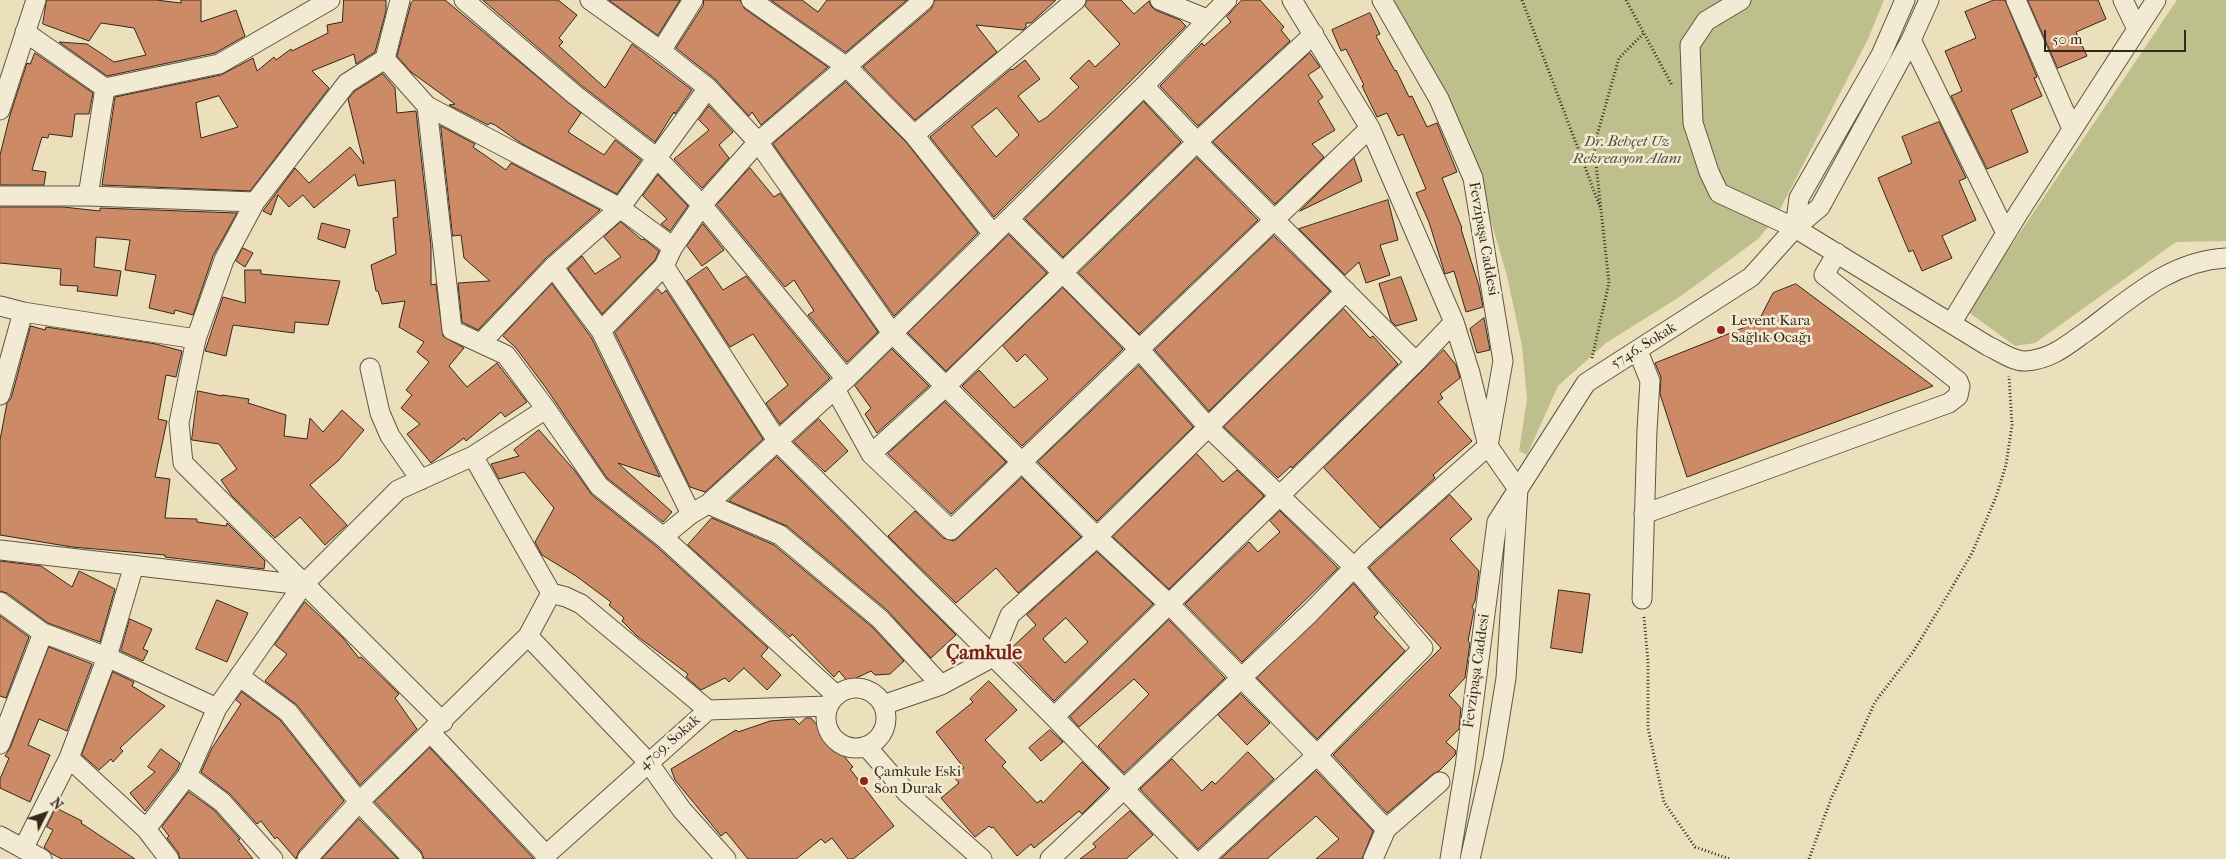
<!DOCTYPE html>
<html>
<head>
<meta charset="utf-8">
<style>
	body { margin:0 }
	#map { position:relative; width:2226px; height:859px; overflow:hidden; background:#ecdfbc; font-family:"IM FELL French Canon",serif }
	canvas { display:block }
	.north { position:absolute; left:20px; top:789px; width:50px; height:50px; -webkit-text-stroke:4px #f3ead3; paint-order:stroke; rotate:49deg; font-size:14px; font-weight:700; line-height:20px; text-align:center; color:#34281b }
	.north::after { content:''; display:block; margin:auto; width:18px; height:22px; background:#34281b; clip-path:polygon(50% 0,100% 100%,50% 72%,0 100%) }
	.scale { position:absolute; left:2044px; top:30px; width:142px; height:22px; box-sizing:border-box; border:2px solid #34281b; border-top:0; padding-left:6px; font-size:15px; line-height:18px; white-space:nowrap; color:#34281b; -webkit-text-stroke:4px #f3ead3; paint-order:stroke }
</style>
</head>
<body>
<div id="map">
<canvas width="2226" height="859"></canvas>
<div class="north">N</div>
<div class="scale">50 m</div>
</div>
<script>
const ctx = document.querySelector('canvas').getContext('2d');
ctx.lineJoin = 'round';
function paint(path, color) {
  ctx.fillStyle = color;
  ctx.fill(path, 'evenodd');
}
function strokePath(path, color, width, dash) {
  ctx.strokeStyle = color;
  ctx.lineWidth = width;
  ctx.lineCap = dash ? 'butt' : 'round';
  ctx.setLineDash(dash || []);
  ctx.stroke(path);
}
function drawText(font, color, halo, rows, align = 'center') {
  ctx.font = font + ' "IM FELL French Canon",serif';
  ctx.lineWidth = 5;
  ctx.setLineDash([]);
  ctx.textBaseline = 'middle';
  ctx.strokeStyle = halo;
  ctx.fillStyle = color;
  for (const [text, x, y, turn = 0] of rows) {
    ctx.save();
    ctx.translate(x, y);
    ctx.rotate((+turn || 0) * Math.PI / 180);
    ctx.textAlign = isNaN(turn) ? turn : align;
    if (halo) ctx.strokeText(text, 0, 0);
    ctx.fillText(text, 0, 0);
    ctx.restore();
  }
}
paint(new Path2D(`
	M1388 0H1884L1868 39 1775 219 1758 239 1681 296 1606 343 1558 386 1527 455 1519 451 1527 399 1522 346 1507 276 1476 170Z
	M2177 0H2226V241L2176 242 2035 343 2015 346 1967 311Z`), '#bdc08d');
const building = new Path2D(`
	M47 0H156L181 3V0H201V22L236 10 245 36 215 53 107 76 59 42 87 44 114 62 146 55 134 28 101 23 89 41 43 24Z
	M344 0H386V11L375 52 356 64 354 54 312 71 329 88 250 191 102 185 115 97 221 75 253 58 257 71 274 57 276 60 291 49 292 51 328 33 327 25 342 22ZM219 96 238 127 201 138 196 103Z
	M414 0H445L581 113 568 132 604 155 615 140 641 160 617 194 522 144 495 125 490 123 488 125 449 105 455 104 411 72 397 56 411 3Z
	M483 0H558L577 15 559 38 563 42 559 46 605 88 632 44 692 90 675 114 674 112 655 142 582 86Z
	M609 0H680L658 35Z
	M704 0H740L745 9 828 67 761 125 752 112 749 116 715 79 676 48 703 6Z
	M771 0H802L818 12 827 0H907L846 52Z
	M935 0H1056L1031 23H1026V27L1023 30 976 25 997 52 915 120 863 67 931 9Z
	M1087 0H1121L1134 14 1149 1 1151 6 1155 10 1180 20 1186 26 994 217 930 137 1011 69 1012 70 1025 60 1040 79 1018 96 1039 122 1047 117 1079 87 1070 78 1089 60 1095 67 1120 44 1085 6ZM997 108 1019 135 996 157 972 127Z
	M1242 0H1260L1284 27 1281 30 1290 41 1198 126 1160 86 1202 43 1204 46 1231 22 1227 17Z
	M1994 0H2005L2037 77 2034 78 2042 96 2011 110 2028 152 1987 169 1951 96 1962 91 1945 51 1976 38 1965 12Z
	M2028 0H2098L2106 19 2076 32 2087 56 2058 68Z
	M1370 13 1380 34 1376 36 1395 71 1396 70 1409 97 1412 96 1427 127 1437 123 1457 172 1442 178 1462 228 1461 229 1479 286 1483 307 1466 312 1454 271 1445 274 1429 222 1416 193 1426 189 1403 134 1398 136 1387 113 1377 117 1362 86 1364 85 1346 49 1341 51 1332 30Z
	M35 53 93 93 89 114H75L72 137 49 134 48 138 42 137 32 170 46 172 44 185H0V155L10 115 27 63 30 64Z
	M1310 53 1320 67 1308 75 1323 97 1318 101 1335 130 1312 144 1324 157 1275 204 1213 142Z
	M383 74 395 88 397 113 416 111 431 246V285L436 284 443 336 464 348 449 366 467 387 497 363 527 402 505 417 501 412 466 441 464 438 431 463 407 434 420 424 401 408 412 395 406 390 429 362 417 352 424 342 399 327 405 301 382 304 378 291H376L371 265 396 254 393 218 398 217 395 180 358 186 355 174 314 208 303 195 289 207 278 195 271 215 263 211 295 168 309 183 350 147 364 164 348 99 355 91Z
	M846 82 906 142 978 233 894 316 773 144Z
	M1144 102 1181 142 1063 257 1025 219Z
	M709 106 733 132 719 145 729 158 702 188 674 159 709 130 699 120Z
	M1939 122 1966 178 1959 181 1976 220 1942 236 1952 258 1922 271 1913 250 1909 252 1878 178 1912 163 1902 137Z
	M441 126 475 144 473 147 506 170 511 163 600 210 545 259 478 330 462 322 458 283 490 281 464 258 461 235 453 236Z
	M1197 158 1258 220 1139 334 1079 273Z
	M1354 158 1362 181 1300 211Z
	M750 168 774 197 780 193 878 332 847 362 808 315 814 311 794 280 785 287 717 205Z
	M658 175 688 206 670 231 661 224 667 219 643 196Z
	M1388 200 1398 240 1380 245 1390 275 1366 283 1359 262 1345 275 1299 229Z
	M0 207H63L100 211V208L237 213 213 256 193 315 175 310 174 314 149 308 156 275 125 270 130 240 96 237 94 267 121 271 117 296 77 291 78 286 60 285 61 269 0 263Z
	M621 222 642 240 644 239 659 251 655 260 602 314 568 269 582 256 595 274 621 257 604 237Z
	M322 223 350 230 345 248 318 239Z
	M703 224 724 250 702 266 687 246Z
	M1009 235 1047 273 946 371 908 333Z
	M1274 236 1330 291 1209 411 1155 350Z
	M243 248 253 253 245 267 236 261Z
	M707 267 723 290 746 276 830 378 780 424 766 403 788 385 753 334 730 347 687 281Z
	M245 270H261V274L340 281 328 325 295 322 294 333 233 325 226 356 205 351 223 297 245 303Z
	M1401 277 1417 320 1396 326 1391 321 1379 284Z
	M552 284 591 337 660 477 618 463 672 512 663 522 607 478 546 388 516 348 503 336Z
	M1796 284 1933 386 1687 477 1660 394 1661 377 1655 363 1758 322 1773 293Z
	M1063 288 1123 349 1022 446 962 386 979 370 1014 408 1048 379 1025 354 1017 362 1003 346Z
	M658 289 662 294 666 290 763 439 705 492 690 487 615 333Z
	M1344 309 1370 338 1373 336 1398 364 1292 468 1291 466 1278 478 1224 427Z
	M1484 318 1490 350 1477 353 1470 329Z
	M31 326 45 330 46 327 156 344 182 351 176 377 166 375 158 419 167 421 155 477 170 479 165 518 197 519V522L226 526 227 523 265 561 264 569 165 557V555L72 547 0 535V440L7 403 11 398Z
	M892 349 929 386 877 433 865 414 871 408 855 386Z
	M1444 350 1456 365 1460 378 1440 394 1443 398 1438 402 1472 441 1433 475 1435 478 1380 528 1324 468Z
	M1139 366 1193 427 1097 521 1038 462Z
	M198 391 222 396V395L249 399 248 403 286 415 284 436 307 439 310 418 323 432 342 410 364 430 338 461 310 485 347 525 325 545 300 517 275 538 232 496 221 480 237 469 219 444 192 440Z
	M945 402 1006 462 951 514 888 454Z
	M819 419 848 451 825 472 794 442Z
	M539 430 575 471 592 495 656 546 768 648 761 656 781 675 767 690 744 668 729 682 725 678 701 690 686 677 688 674 637 636 622 621 624 618 609 605 611 602 576 576 542 555 535 542 554 508 524 472 499 479 491 464 519 456 514 450Z
	M1197 454 1223 482 1237 470 1264 496 1169 589 1113 537Z
	M777 457 956 635 931 658 887 610 787 526 729 501Z
	M1022 478 1081 537 1018 593 996 568 956 603 888 536 915 511 943 538 954 541Z
	M1450 495 1472 519 1450 539 1479 571 1475 601 1472 607 1474 610 1468 641 1470 643 1465 678 1449 695 1461 708 1459 729 1446 742 1456 751 1455 755 1439 771 1433 774 1387 813 1333 755 1441 648 1369 568Z
	M1280 511 1338 568 1242 662 1185 604 1249 542 1258 552 1280 532 1270 521Z
	M712 518 774 545 872 627 904 661 890 674 875 675 871 671 848 682 839 671 834 677 792 634 790 637 688 545Z
	M1097 552 1153 604 1054 701 1007 652 1036 625 1027 615ZM1066 618 1088 642 1065 663 1043 639Z
	M0 561 41 566 72 587 79 571 115 589 100 642 48 623 7 593 0 591Z
	M1354 584 1378 613 1374 617 1405 651 1317 739 1257 678Z
	M1559 590 1590 594 1582 653 1551 648Z
	M217 600 248 613 227 662 196 649Z
	M305 602 343 638 359 658 361 657 399 694 395 698 417 729 360 785 297 705 265 681 287 654 275 645Z
	M0 616 29 637 6 698 0 696Z
	M130 619 152 629 143 649 148 651 143 661 121 651Z
	M1169 620 1225 678 1124 773 1098 746 1149 694 1134 679 1079 727 1070 717Z
	M49 647 92 664 67 731 39 719 28 745 50 755 30 802 0 788V779L9 758 5 756 10 748Z
	M113 672 134 682 132 686 165 706 120 748 123 751 113 762 111 759 99 770 82 755Z
	M989 681 1017 710 985 740 1006 762 1002 766 1037 803 1041 800 1043 803 1082 762 1108 788 1082 814 1079 811 1034 848 1031 844 1017 856 993 827 991 828 989 826 975 837 941 798 959 783 953 776 964 768 936 732 973 702 970 699Z
	M242 692 280 720 344 801 299 851 296 859 277 837 275 839 261 821 257 824 230 794 201 772 212 748 241 704 236 700Z
	M1241 694 1270 723 1247 745 1218 715Z
	M806 718H811L838 749 853 767 850 769 894 826 853 859H848L832 838 825 843 821 839 796 859H748L726 832 721 836 675 780 671 769 736 730 738 732 770 721 794 719 799 724Z
	M1050 730 1063 742 1041 761 1029 748Z
	M430 748 534 859H424L421 851 375 802Z
	M161 749 180 763 177 770 145 811 130 793 155 772 148 767Z
	M1248 752 1274 779 1198 849 1140 789 1172 759 1202 791 1212 781 1215 784Z
	M1316 771 1373 831 1362 859H1316L1339 839 1316 816 1267 859H1221Z
	M189 792 214 810 240 839 238 840 253 859H180L178 852 167 838 169 836 162 827Z
	M56 808 82 821 81 823 135 859H62L52 854 44 847 53 830 47 827Z
	M1130 811 1153 835 1126 859H1080L1096 847 1093 844Z
	M359 819 398 859H322Z`);
paint(building, '#cd8a67');
strokePath(building, '#34281b', 1);
const minor = new Path2D(`
	M400 0 385 59 427 106 452 330 506 355 546 409
	M464 0 575 95 657 158 702 205 846 379
	M590 0 661 51 708 88 758 142 892 333 1097 537 1169 604 1317 755 1386 829 1440 782
	M751 0 847 67 914 135 993 234
	M1160 0 1207 19
	M1382 0 1439 99 1473 178 1503 361 1488 446 1518 489 1506 678 1493 758 1470 859
	M1741 0 1706 21 1690 45 1693 123 1709 172 1719 193 1795 228 1988 346C1999 351 2014 362 2026 361 2052 359 2067 345 2087 331 2130 299 2170 261 2226 258
	M2016 0 2072 129
	M2123 0 2137 29
	M25 32 105 88 219 64 330 0
	M1911 40 2006 233
	M661 51 693 0
	M385 59 347 83 255 202 224 260 196 339 179 423 183 463 443 722
	M1144 86 1197 142 1416 362
	M427 106 620 208 673 247
	M0 110 36 0
	M914 135 1076 0
	M0 196H88L255 202
	M88 196 105 88
	M1009 219 1139 349 1208 427 1354 567 1423 648 1317 755 1204 859
	M1795 228 1799 198 1881 55 1905 0
	M664 266 778 442 1054 717 1192 859
	M553 267 601 331 691 514
	M0 306 23 312 0 395
	M23 312 196 339
	M1952 322 2019 212 2156 0
	M601 331 664 266 673 247 702 205 758 142 924 0
	M481 343 553 267 620 208 708 88
	M1638 351 1650 381 1647 430 1642 599
	M370 368 380 413 390 436 421 480
	M835 389 871 454 951 530 1370 128
	M871 454 946 386 1197 142 1314 34
	M473 456 551 593
	M708 504 780 535 880 619 941 685
	M1644 514 1949 403 1958 396 1960 386 1958 381 1824 275 1837 253
	M663 537 691 514 708 504 846 379 1144 86 1227 0
	M0 550 303 585
	M0 602 43 633 107 657 217 708
	M528 636 648 762 682 810 726 859
	M239 676 288 712 359 802 413 859
	M826 718a30 30 0 1 1 60 0a30 30 0 1 1-60 0Z
	M883 705 941 685 993 657 1010 615 1097 537 1346 291
	M1054 717 1416 362 1454 322
	M430 732 546 855
	M0 744 43 633
	M866 746 907 793 982 859
	M69 758 146 829 169 859
	M187 776 222 802 273 859
	M146 829 187 776 217 708 303 585 398 490 473 456 546 409 599 486 663 537 836 695
	M0 836 42 859
	M23 849 69 758 107 657 134 565
	M307 859 359 802 528 636 551 593 566 597 581 604 708 710
	M545 859 546 855 708 710 828 706
	M1050 859 1310 613 1368 553 1488 446 1470 373 1454 322 1370 128 1292 0
	M1373 859 1386 829
	M1450 859 1465 767 1497 522 1586 383 1751 277 1795 228 1820 207 1911 40 1929 0`);
strokePath(minor, '#625643', 21);
strokePath(new Path2D(`
	M1522 0 1600 207
	M1626 0 1672 85
	M1592 358 1609 283 1594 146 1619 58 1644 33
	M1644 617 1648 662V728L1664 802 1695 847 1730 859
	M1809 859 1831 799 1875 702 1913 652 1947 596 1972 553 1996 497 2006 465 2012 425 2009 376`), '#34281b', 3, [1, 2.5]);
strokePath(minor, '#f3ead3', 19);
for (const [x, y, r, color] of [
	[1721,330,5,"#8f2418"],
	[864,781,5,"#8f2418"]
]) {
  const dot = new Path2D();
  dot.arc(x, y, r, 0, 2 * Math.PI);
  ctx.fillStyle = color;
  ctx.fill(dot);
  strokePath(dot, '#f3ead3', 2);
}
drawText('italic 15px', '#564e38', '#f3ead3', [
	["Dr. Behçet Uz",1627,142],
	["Rekreasyon Alanı",1627,159]
]);
drawText('15px', '#34281b', '#f3ead3', [
	["Fevzipaşa Caddesi",1483,239,80],
	["5746. Sokak",1644,346,-32],
	["Fevzipaşa Caddesi",1477,671,-82],
	["4709. Sokak",670,743,-41]
]);
drawText('15px', '#34281b', '#f3ead3', [
	["Levent Kara",1731,321],
	["Sağlık Ocağı",1731,338],
	["Çamkule Eski",874,772],
	["Son Durak",874,789]
], 'left');
drawText('bold 20px', '#7a1f14', '#f3ead3', [
	["Çamkule",984,654]
]);
</script>
</body>
</html>
